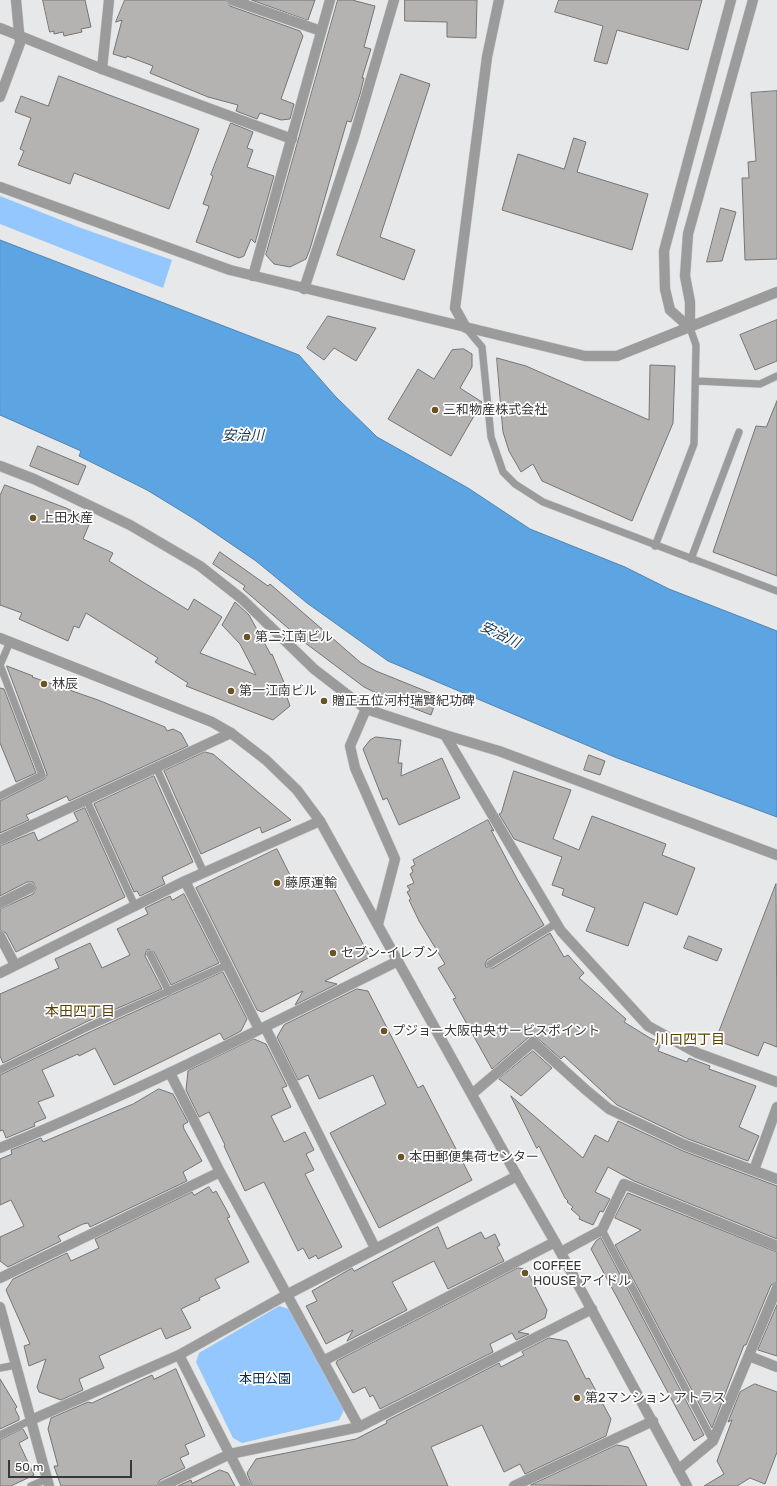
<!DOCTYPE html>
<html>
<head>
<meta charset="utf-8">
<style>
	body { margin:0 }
	#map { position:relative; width:777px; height:1486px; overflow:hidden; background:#e6e8e9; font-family:Rubik,sans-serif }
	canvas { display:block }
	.scale { position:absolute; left:8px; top:1460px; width:124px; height:18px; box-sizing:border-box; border:2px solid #383839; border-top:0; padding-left:5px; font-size:12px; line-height:14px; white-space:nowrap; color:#383839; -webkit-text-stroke:3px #fff; paint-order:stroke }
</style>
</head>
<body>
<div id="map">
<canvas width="777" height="1486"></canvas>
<div class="scale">50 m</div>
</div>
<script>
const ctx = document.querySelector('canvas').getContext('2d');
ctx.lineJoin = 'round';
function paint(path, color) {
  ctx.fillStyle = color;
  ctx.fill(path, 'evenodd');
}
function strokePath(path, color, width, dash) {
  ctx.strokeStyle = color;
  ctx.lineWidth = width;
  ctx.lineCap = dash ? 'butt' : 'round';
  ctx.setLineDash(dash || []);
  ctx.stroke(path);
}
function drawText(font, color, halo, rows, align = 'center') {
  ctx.font = font + ' Rubik,"Noto Sans JP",sans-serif';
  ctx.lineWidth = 3.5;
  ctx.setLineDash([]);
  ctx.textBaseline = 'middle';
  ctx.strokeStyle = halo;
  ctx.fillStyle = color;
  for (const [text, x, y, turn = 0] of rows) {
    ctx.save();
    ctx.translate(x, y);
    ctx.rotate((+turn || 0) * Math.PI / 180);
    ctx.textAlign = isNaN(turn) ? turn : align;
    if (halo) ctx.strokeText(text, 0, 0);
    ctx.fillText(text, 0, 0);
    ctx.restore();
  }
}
paint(new Path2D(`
	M0 196 81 228 172 260 163 288 0 224Z
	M279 1306 289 1309 344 1410 339 1420 242 1443 233 1438 196 1362 199 1353Z`), '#93c7fe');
const water = new Path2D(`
	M0 240 299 355 335 396 377 437 468 488 530 529 625 567 669 589 777 631V817L617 758 388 661 307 603 256 561 196 520 147 490 79 456 81 451 0 415Z`);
paint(water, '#5da4e3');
strokePath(water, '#5284b0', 1);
const building = new Path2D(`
	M43 0H85L91 27 81 29 82 32 64 36 63 32 54 34V31L50 32Z
	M125 0H226L230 6 300 31 303 36 281 99 294 104 290 119 281 120 260 113 257 119 236 111 238 105 208 97 150 73 153 66 127 56 126 58 113 54 122 20 116 22Z
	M252 0H315L308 20Z
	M338 0H352L375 6 364 47 371 49 362 78H364L360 94 351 122 347 121 310 249 306 259 290 267 274 264 266 255Z
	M405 0H477L476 38 447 37V22L405 21Z
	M559 0H702L688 50 617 30 607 64 594 61 603 26 555 12Z
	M401 74 430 84 380 237 415 250 404 280 337 255Z
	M59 76 199 129 169 209 74 173 70 184 18 165 24 151 20 149 31 118 15 112 21 96 48 106Z
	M777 91V259L745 260 742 178H749L748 162 756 161 751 93Z
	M231 123 253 132 247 148 253 150 247 167 274 176 255 243 251 239 244 256 239 258 196 242 209 206 203 204 213 176 211 175Z
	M574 138 586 142 577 172 648 194 632 250 502 210 518 154 564 169Z
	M721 208 736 212 722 261 707 262Z
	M328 316 376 328 356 361 334 348 324 360 307 348Z
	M777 320V361L755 370 740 335Z
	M464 349 472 354V367L460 388 482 402 451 456 388 419 418 369 434 379 452 350Z
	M497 358 526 366 649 420 650 365 675 366 673 423 632 521 542 481 533 464 521 472 509 451 503 432Z
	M777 401V576L713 552 756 426 766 427Z
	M38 446 86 466 78 485 30 466Z
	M5 485 66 508 91 520 83 539 113 553 109 561 188 610 194 599 222 617 200 653 256 675 240 644 222 625 235 602 249 615 271 655 272 654 285 685 283 686 290 706 273 720 186 686 188 683 155 662 158 658 86 613 79 628 74 626 68 641 19 619 22 613 0 605V496Z
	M220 552 268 586 270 584 361 663 376 671 438 696 431 715 380 695 364 687 304 642 243 589 245 586 213 564Z
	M7 666 33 676 32 677 98 700 165 727 167 731 173 729 181 733 188 746 69 801 67 796 35 811 26 815 29 820 0 833V801L44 779 47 775Z
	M0 688 4 689 36 773 16 782 0 743Z
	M376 737 401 740 398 763H402L401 776 442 758 460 798 399 825 387 798 383 800 363 749 370 740Z
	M205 752 213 754 291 820 262 833 260 827 201 854 164 771Z
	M589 755 605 761 600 775 584 770Z
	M514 771 571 790 553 839 579 850 592 816 666 844 662 855 695 868 677 915 644 902 628 946 586 931 595 908 562 895 564 889 552 885 562 857 514 839 499 814 501 813Z
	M154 776 193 862 162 877 165 884 140 896 137 891 134 892 94 804Z
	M85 808 125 897 16 952 6 933 0 930V909L33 894 36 888 33 882H27L0 896V846L34 832 38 841 78 821 74 813Z
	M488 820 494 831 491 830 517 879 544 925 487 960 485 964 486 967 493 968 550 933 564 957 568 955 584 973 579 978 626 1019 624 1022 650 1038 661 1043 658 1051 687 1062 689 1058 710 1066 709 1069 756 1086 739 1127 759 1136 748 1161 688 1139 617 1105 564 1056 561 1059 535 1036 529 1037 492 1069 453 999 456 998 438 968 445 964 419 921 409 900 411 899 407 892 410 890 407 886 414 883 410 874 413 872 411 867 415 865 413 860Z
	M277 849 297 889 324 875 332 890 334 889 370 957 325 981 337 984 295 1005 303 991 262 1012 257 1010 196 888Z
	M776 884 777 1047 764 1042 758 1056 716 1040Z
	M184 894 219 963 171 985 154 952 148 949 146 952 145 956 162 989 88 1021 3 1063 0 1056V994L59 968 55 959 90 943 102 968 130 955 117 929 148 914 145 908 170 896 172 900Z
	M689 936 722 949 717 961 684 948Z
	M223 972 247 1019 241 1031 224 1040 220 1033 114 1085 95 1048 79 1056 78 1054 42 1070 54 1096 38 1102 46 1118 34 1123 35 1126 6 1138 3 1130 0 1131V1075L92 1031Z
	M357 989 368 991 418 1088 423 1085 472 1180 379 1228 330 1133 386 1104 373 1075 319 1099 308 1075 298 1080 277 1037 284 1025Z
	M254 1039 266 1044 287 1086 282 1088 291 1107 271 1116 284 1142 305 1132 314 1150 306 1154 314 1170 305 1174 342 1247 318 1259 316 1255 309 1259 303 1248 298 1251 264 1182 245 1191 224 1146 225 1145 209 1112 199 1117 186 1090 188 1071Z
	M533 1051 552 1068 521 1096 499 1079Z
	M159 1089 173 1094 188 1122 183 1125 184 1129 202 1161 183 1172 187 1181 90 1227 88 1223 83 1224 58 1236 61 1241 8 1267 0 1261V1237L24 1226 11 1200 0 1205V1159L12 1154 11 1150 41 1138 43 1142 133 1104Z
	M511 1096 583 1158 595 1135 608 1142 618 1121 683 1151 777 1186V1239L634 1181 608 1167 595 1192 610 1199 603 1212 600 1211 593 1225 579 1219 580 1217 571 1209 573 1207 567 1202 568 1201 565 1198 539 1146 537 1148Z
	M209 1187 213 1193 216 1191 227 1211 230 1217 227 1218 249 1262 215 1279 220 1288 199 1298 200 1300 181 1309 191 1328 166 1339 161 1328 99 1356 104 1368 79 1379 83 1390 61 1400 39 1392 37 1387 46 1359 29 1366 24 1346 30 1344 6 1290 13 1279 67 1253 71 1261 99 1248 95 1239 192 1192 194 1195Z
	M628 1193 777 1252V1282L771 1285 746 1345H744L712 1428 615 1245 641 1230 615 1218Z
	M438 1227 447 1249 481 1232 485 1239 495 1234 500 1245 497 1247 504 1261 448 1289 434 1261 392 1282 407 1310 347 1341 353 1330 326 1344 306 1306 317 1301 312 1291 352 1268 354 1271Z
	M601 1238 704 1435 694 1441 591 1249 596 1241Z
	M518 1268 526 1269 547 1310 545 1318 518 1332 529 1334 516 1340 512 1333 490 1344 493 1352 380 1409 373 1395 370 1397 365 1387 353 1393 336 1363 337 1361Z
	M777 1305V1356L758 1350Z
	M549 1338 567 1341 586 1379 589 1378 611 1419 606 1436 525 1474 520 1464 504 1472 482 1425 431 1447 448 1486H252L247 1473 256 1459 356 1439 387 1423 386 1421 499 1363 501 1367 524 1355 522 1352Z
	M176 1369 205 1436 185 1445 189 1454 180 1458 185 1468 160 1480 157 1486H61L54 1466H58L48 1429 51 1418 88 1402 92 1403 152 1375 154 1379Z
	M0 1379 17 1407 15 1409 19 1417V1420L0 1429Z
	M755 1384 777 1392V1452L765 1484 750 1478 737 1486H704L724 1474 717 1461 732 1420 728 1422 740 1392Z
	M23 1429 28 1438 19 1443 34 1475 11 1486H0V1440Z
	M617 1445 628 1447 647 1486 531 1485Z
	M220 1470 228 1473 235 1486H178L191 1480 192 1483Z`);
paint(building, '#b4b3b1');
strokePath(building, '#777574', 1);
const service = new Path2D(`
	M466 328 482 347 491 437 503 472 515 484 543 502 777 591
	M697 381 760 384 777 376
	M655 546 694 444 696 345 690 328
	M691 559 739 432
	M156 767 204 873
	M0 796 42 775 0 665 10 642
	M86 799 135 906
	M150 954 169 992
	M490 964 557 923
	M0 1070 90 1026 227 965
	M602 1230 713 1441
	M0 1368 16 1365
	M0 1435 31 1420
	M31 1486 47 1479`);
const pedestrian = new Path2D(`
	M0 903 30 888
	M0 936 15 965`);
const minor = new Path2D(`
	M232 0 321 31
	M0 28 20 36
	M102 69 109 0
	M253 276 330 0
	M304 289 354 137 394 0
	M0 466 34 479 130 525 200 566 242 599 314 669 366 709 445 735 499 751 777 855
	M366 709 350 746 355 768 395 859 378 924
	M0 840 231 733
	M185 881 259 1029
	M0 973 185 881 320 821
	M265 1027 375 1248
	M170 1073 220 1172 359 1427
	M472 1094 533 1042 586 1090 609 1109 685 1145 777 1179
	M0 1148C136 1092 267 1026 398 961
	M754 1170 777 1107
	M561 1252 602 1230 624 1184 777 1246
	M0 1278 220 1172
	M179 1355 246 1486
	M749 1356 777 1367
	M323 1361 555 1242
	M31 1420 179 1355 288 1294 517 1176
	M678 1470 713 1441 777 1288
	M163 1486 230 1454 359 1427 592 1309
	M514 1486 653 1421`);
const tertiary = new Path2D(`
	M20 36 102 69 292 139
	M0 97 20 43 16 0
	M0 187 230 270 585 356H617L777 292
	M466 328 455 308 487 57 499 0
	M690 328 670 310 665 289 664 251 731 0
	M690 328V302L685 276 688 234 753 0
	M0 638 212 722 231 733 266 760 297 790 320 821 517 1176 555 1242 687 1486
	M445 735 561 931 648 1026 697 1053 777 1082
	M0 1307 49 1486`);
strokePath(service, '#c3c5c6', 8);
strokePath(pedestrian, '#c3c5c6', 11);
strokePath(minor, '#c3c5c6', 11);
strokePath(tertiary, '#c3c5c6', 11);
strokePath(service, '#9c9b9b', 7);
strokePath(pedestrian, '#9c9b9b', 10);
strokePath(minor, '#9c9b9b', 10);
strokePath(tertiary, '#9c9b9b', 10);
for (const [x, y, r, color] of [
	[435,410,4,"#6a5222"],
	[33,518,4,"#6a5222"],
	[247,637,4,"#6a5222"],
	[44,684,4,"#6a5222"],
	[231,691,4,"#6a5222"],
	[324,701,4,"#6a5222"],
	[277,883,4,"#6a5222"],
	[333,953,4,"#6a5222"],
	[384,1031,4,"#6a5222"],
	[401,1157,4,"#6a5222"],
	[525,1273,4,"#6a5222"],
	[577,1398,4,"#6a5222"]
]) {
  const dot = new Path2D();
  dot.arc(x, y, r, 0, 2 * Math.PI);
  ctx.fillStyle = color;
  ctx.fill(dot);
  strokePath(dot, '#fff', 1.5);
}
drawText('13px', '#383839', '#fff', [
	["三和物産株式会社",443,410],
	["上田水産",41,518],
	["第二江南ビル",255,637],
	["林辰",52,684],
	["第一江南ビル",239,691],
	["贈正五位河村瑞賢紀功碑",332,701],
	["藤原運輸",285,883],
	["セブン-イレブン",341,953],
	["プジョー大阪中央サービスポイント",392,1031],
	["本田郵便集荷センター",409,1157],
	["COFFEE",533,1266],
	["HOUSE アイドル",533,1281],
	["第2マンション アトラス",585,1398]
], 'left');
drawText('13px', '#002e57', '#fff', [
	["本田公園",265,1379]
]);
drawText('italic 14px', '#14324c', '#fff', [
	["安治川",243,436],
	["安治川",500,635,26]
]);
drawText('14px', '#583f00', '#fff', [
	["本田四丁目",80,1012],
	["川口四丁目",690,1040]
]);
</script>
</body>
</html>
